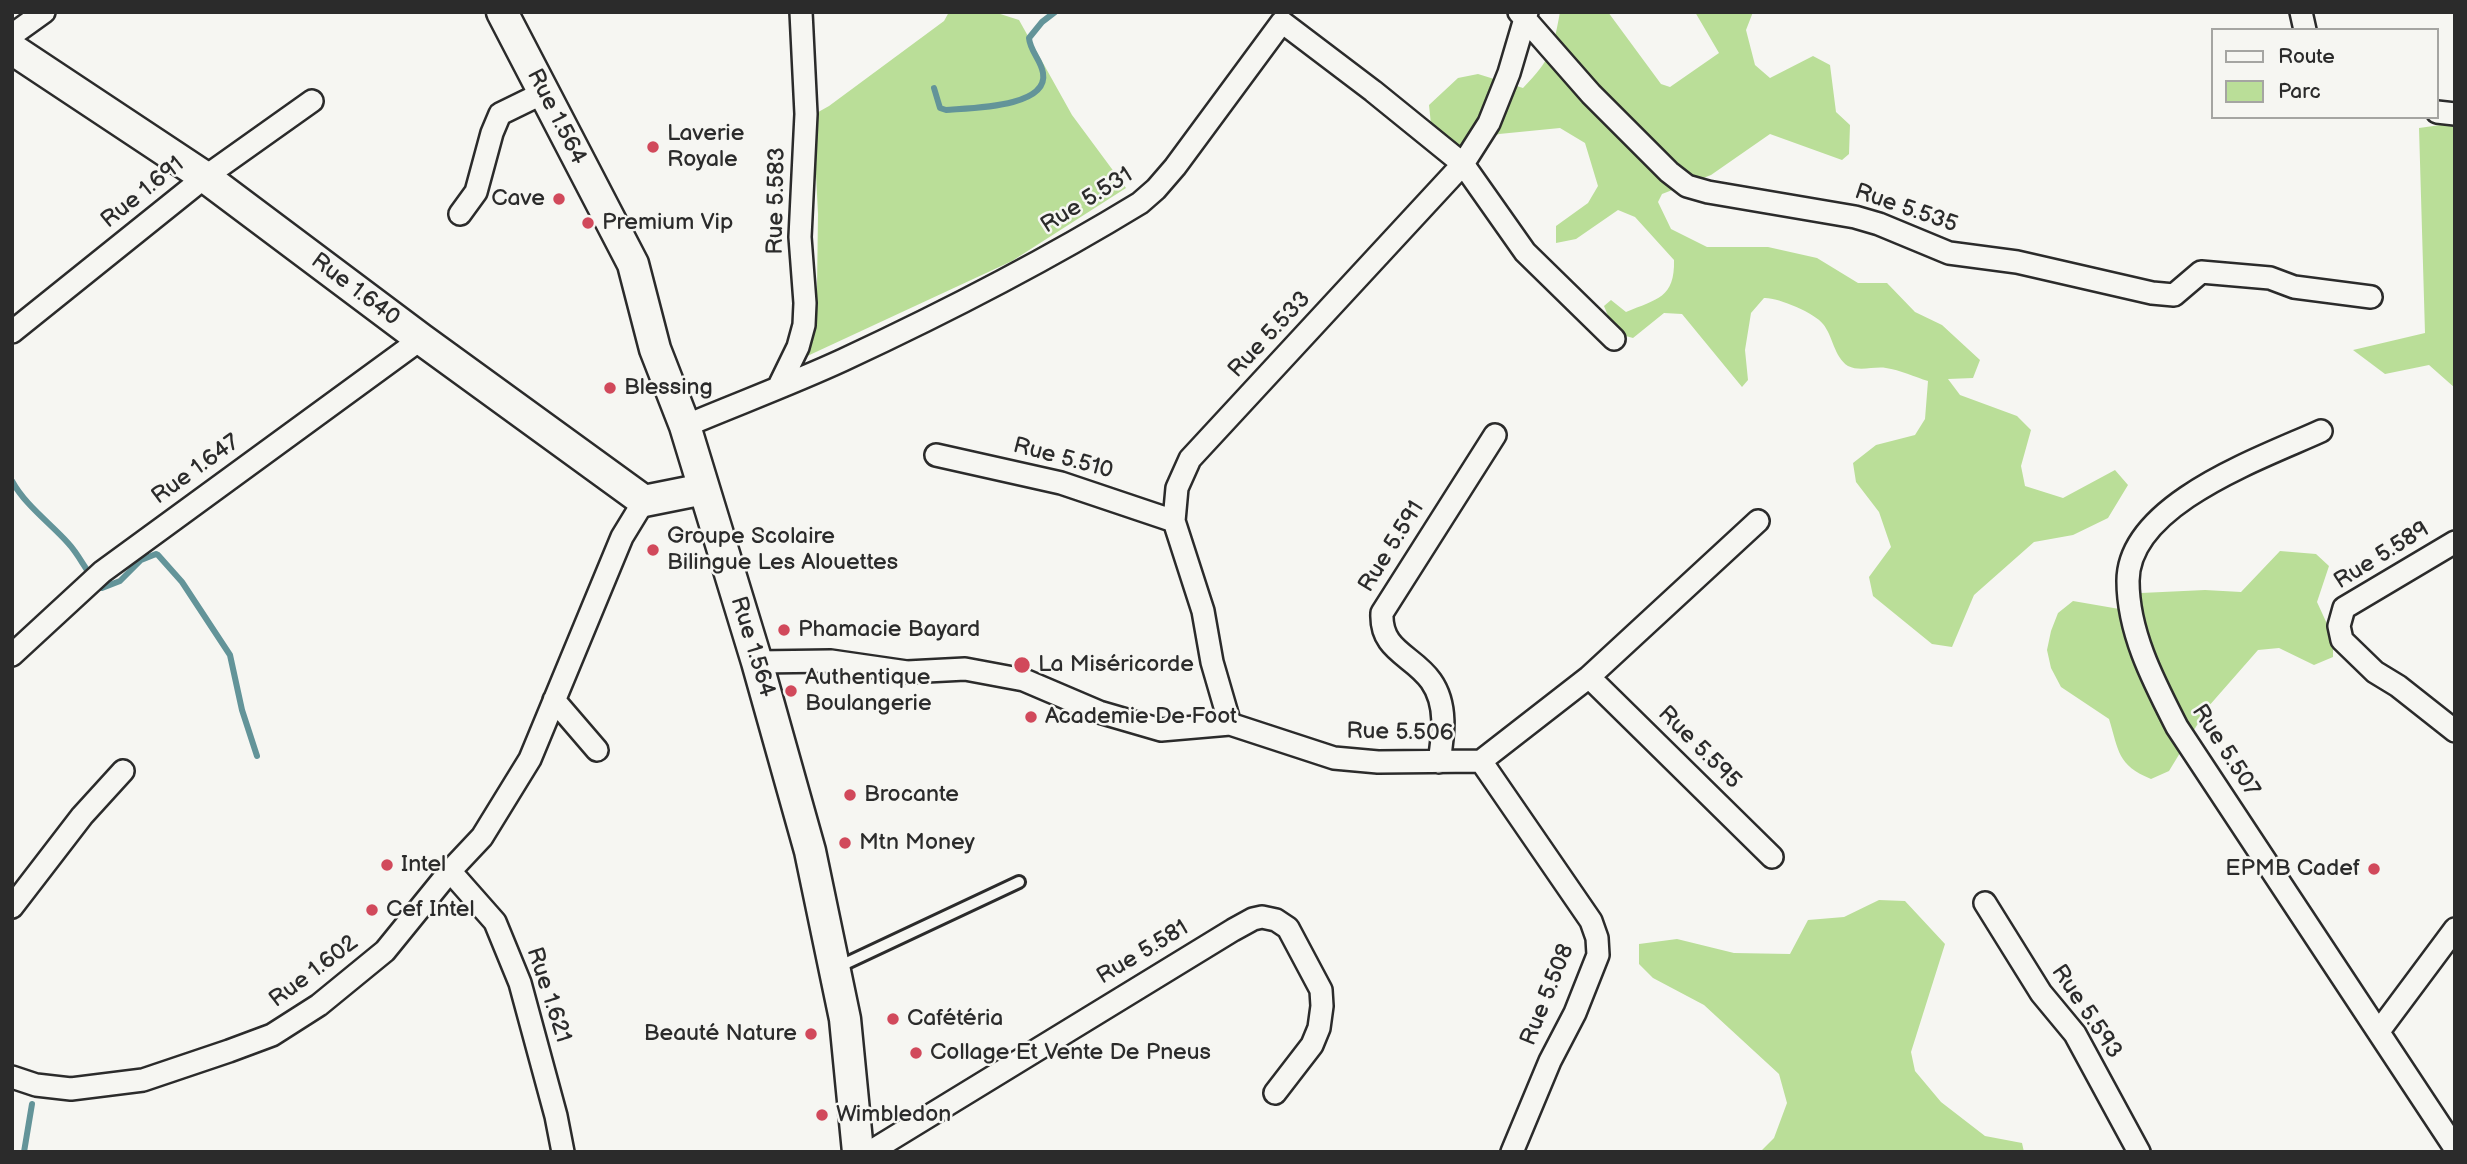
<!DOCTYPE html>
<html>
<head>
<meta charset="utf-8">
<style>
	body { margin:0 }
	#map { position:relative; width:2467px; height:1164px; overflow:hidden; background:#f6f6f2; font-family:"Balsamiq Sans",sans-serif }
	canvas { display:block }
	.frame { position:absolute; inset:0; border:14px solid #2b2b2b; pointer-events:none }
	.legend { position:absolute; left:2211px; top:28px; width:228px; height:91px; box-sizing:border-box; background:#f6f6f2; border:2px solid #a5a5a2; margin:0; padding:9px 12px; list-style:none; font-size:21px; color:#2b2b2b }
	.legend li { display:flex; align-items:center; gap:14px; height:35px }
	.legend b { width:35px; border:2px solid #a5a5a2 }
</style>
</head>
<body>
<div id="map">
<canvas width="2467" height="1164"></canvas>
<div class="frame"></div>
<ul class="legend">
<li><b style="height:9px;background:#f6f6f2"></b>Route</li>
<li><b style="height:19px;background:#bade98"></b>Parc</li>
</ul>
</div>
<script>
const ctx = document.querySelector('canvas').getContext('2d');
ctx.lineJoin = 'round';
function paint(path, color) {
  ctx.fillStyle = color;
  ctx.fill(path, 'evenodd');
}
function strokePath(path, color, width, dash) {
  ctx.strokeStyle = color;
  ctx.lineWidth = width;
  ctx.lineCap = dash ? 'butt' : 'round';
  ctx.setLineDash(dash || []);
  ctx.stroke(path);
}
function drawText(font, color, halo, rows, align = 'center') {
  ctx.font = font + ' "Balsamiq Sans",sans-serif';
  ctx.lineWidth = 5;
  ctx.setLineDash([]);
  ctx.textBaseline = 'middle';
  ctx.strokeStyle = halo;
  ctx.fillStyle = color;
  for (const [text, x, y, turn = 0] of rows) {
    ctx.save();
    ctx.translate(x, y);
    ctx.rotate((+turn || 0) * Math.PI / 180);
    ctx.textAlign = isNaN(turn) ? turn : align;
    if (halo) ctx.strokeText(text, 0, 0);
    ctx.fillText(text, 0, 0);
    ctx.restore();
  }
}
paint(new Path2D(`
	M949 12H994L1019 20 1072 115 1126 188 1012 261 803 358 817 288 818 214 813 115 829 106 944 21Z
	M1560 12H1608L1661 84 1670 87 1719 53 1695 12H1753L1746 30 1755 65 1770 78 1813 56 1830 65 1836 112 1850 125 1849 154 1842 160 1770 134 1711 175 1662 194 1658 202 1671 229 1707 247H1768L1817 258 1858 283H1887L1915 312 1942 325 1980 360 1973 378 1948 379 1960 395 2017 416 2031 430 2021 466 2025 486 2063 498 2115 470 2128 485 2108 518 2073 535 2034 542 1974 595 1952 647 1932 644 1873 596 1869 577 1891 547 1879 512 1856 482 1853 463 1876 445 1915 435 1925 419 1928 381C1915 377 1900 370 1886 368 1874 366 1860 372 1848 366 1834 357 1833 336 1823 324 1815 313 1777 297 1764 298L1751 313 1745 350 1748 380 1742 387 1682 314 1664 313 1633 338 1615 333 1604 306 1611 300 1626 312C1657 299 1675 298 1674 260L1635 217 1618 210 1576 239 1556 243V226L1588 203 1598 186 1585 143 1560 128 1499 134 1462 148 1432 134 1429 105 1458 78 1478 74 1523 88C1551 59 1553 50 1560 12Z
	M2455 123V388L2429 365 2385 374 2353 350 2425 333 2419 128Z
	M2280 551 2316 554 2329 566 2317 602 2333 637V657L2314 665 2279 648 2258 650 2208 707 2169 771 2151 779C2117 765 2119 751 2109 719L2061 687 2051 668 2047 650 2051 631 2058 613 2073 601 2131 611 2141 593 2205 590 2241 592Z
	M1879 900 1905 901 1945 944 1911 1052 1915 1071 1941 1102 1985 1136 2022 1143 2024 1152H1760L1774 1138 1787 1103 1779 1074 1704 1005 1653 978 1639 964V944L1677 939 1734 953 1790 954 1808 920 1844 917Z`), '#bade98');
strokePath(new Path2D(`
	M934 88 940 108 946 110C968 108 1049 108 1043 73 1041 60 1030 51 1029 38L1042 22 1055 12
	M12 481C25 505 50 523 68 543 82 558 86 574 102 588L120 581 141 560 156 554 158 555 182 582 230 655 242 710 257 756
	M24 1152 32 1104`), '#639499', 6);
const lane = new Path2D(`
	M836 968 1019 882`);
const street = new Path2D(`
	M1519 12 1591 94 1669 172 1687 186 1708 192 1855 217 1879 224 1949 253 2017 262 2152 293 2174 295 2201 272 2270 278 2294 287 2371 297
	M2301 12 2305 30
	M12 35 44 12
	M2437 112 2455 114
	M460 214 476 192 492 133 500 114 543 93
	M12 332 205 177 312 101
	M779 386 798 347 804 325 805 303 800 237 806 114 801 12
	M685 426C737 404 791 384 843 360 944 313 1045 261 1140 203L1156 189 1175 167 1282 22 1373 91 1463 164 1525 252 1614 339
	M2321 431C2262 458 2128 504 2128 581 2128 633 2154 682 2177 727L2455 1148
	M936 455 1061 483 1174 521
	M2455 542 2344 608 2339 626 2342 640 2375 672 2398 686 2455 731
	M12 655 102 572 421 339
	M757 662 831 661 907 672 965 669 1024 680 1099 712 1161 730 1230 724 1334 758 1378 762 1481 761 1589 677 1758 521
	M1589 677 1772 857
	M554 700 597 750
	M1230 724 1212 662 1203 611 1174 521 1177 488 1190 459 1463 164 1489 123 1509 73 1527 12
	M1481 761 1591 921 1597 938 1598 955 1575 1013 1550 1061 1512 1152
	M1439 762C1443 736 1448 705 1431 681 1413 655 1380 651 1382 613L1495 435
	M450 871 495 922 520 983 556 1116 563 1152
	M1985 903 2041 993 2075 1034 2139 1152
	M12 907 82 816 123 771
	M2379 1031 2455 929
	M12 1077 36 1085 71 1089 143 1080 229 1051 272 1035 319 1005 385 951 450 871 482 837 530 759 622 537 644 501
	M870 1152 1233 930 1253 919 1262 917 1276 920 1288 928 1321 990 1322 1006 1319 1028 1312 1045 1275 1093`);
const secondary = new Path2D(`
	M502 12 633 264 655 349 685 426 757 662 810 851 845 1019 858 1152
	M12 49 205 177 421 339 644 501 704 489`);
strokePath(lane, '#2b2b2b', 16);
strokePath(street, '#2b2b2b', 26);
strokePath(secondary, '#2b2b2b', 35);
strokePath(lane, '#f6f6f2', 10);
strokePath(street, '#f6f6f2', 21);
strokePath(secondary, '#f6f6f2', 30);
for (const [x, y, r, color] of [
	[653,147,7,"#d1495b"],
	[559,199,7,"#d1495b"],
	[588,223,7,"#d1495b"],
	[610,388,7,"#d1495b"],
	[653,550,7,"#d1495b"],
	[784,630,7,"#d1495b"],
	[1022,665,9,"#d1495b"],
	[791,691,7,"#d1495b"],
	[1031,717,7,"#d1495b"],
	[850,795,7,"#d1495b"],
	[845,843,7,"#d1495b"],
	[387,865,7,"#d1495b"],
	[2374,869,7,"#d1495b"],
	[372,910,7,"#d1495b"],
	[893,1019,7,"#d1495b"],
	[811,1034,7,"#d1495b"],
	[916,1053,7,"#d1495b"],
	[822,1115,7,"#d1495b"]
]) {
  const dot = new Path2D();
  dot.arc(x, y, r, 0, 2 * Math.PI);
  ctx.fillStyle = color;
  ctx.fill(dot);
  strokePath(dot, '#f6f6f2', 2.5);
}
drawText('23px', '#2b2b2b', '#f6f6f2', [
	["Rue 1.564",556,117,63],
	["Rue 1.691",143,193,-39],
	["Rue 5.583",777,201,-89],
	["Rue 5.531",1087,201,-32],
	["Rue 5.535",1906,209,19],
	["Rue 1.640",355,290,37],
	["Rue 5.533",1270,335,-47],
	["Rue 5.510",1063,459,15],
	["Rue 1.647",196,470,-36],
	["Rue 5.591",1392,547,-58],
	["Rue 5.589",2382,556,-32],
	["Rue 1.564",752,647,73],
	["Rue 5.506",1400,733,1],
	["Rue 5.595",1699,748,45],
	["Rue 5.507",2225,751,57],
	["Rue 5.581",1143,953,-31],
	["Rue 1.602",314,972,-37],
	["Rue 1.621",548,995,72],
	["Rue 5.508",1548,995,-68],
	["Rue 5.593",2086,1012,56]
]);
drawText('23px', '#2b2b2b', '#f6f6f2', [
	["Laverie",667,134],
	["Royale",667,160],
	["Cave",545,199,"right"],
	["Premium Vip",602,223],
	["Blessing",624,388],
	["Groupe Scolaire",667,537],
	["Bilingue Les Alouettes",667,563],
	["Phamacie Bayard",798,630],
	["La Miséricorde",1038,665],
	["Authentique",805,678],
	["Boulangerie",805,704],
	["Academie De Foot",1045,717],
	["Brocante",864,795],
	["Mtn Money",859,843],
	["Intel",401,865],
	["EPMB Cadef",2360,869,"right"],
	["Cef Intel",386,910],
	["Cafétéria",907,1019],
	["Beauté Nature",797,1034,"right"],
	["Collage Et Vente De Pneus",930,1053],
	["Wimbledon",836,1115]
], 'left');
</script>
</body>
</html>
